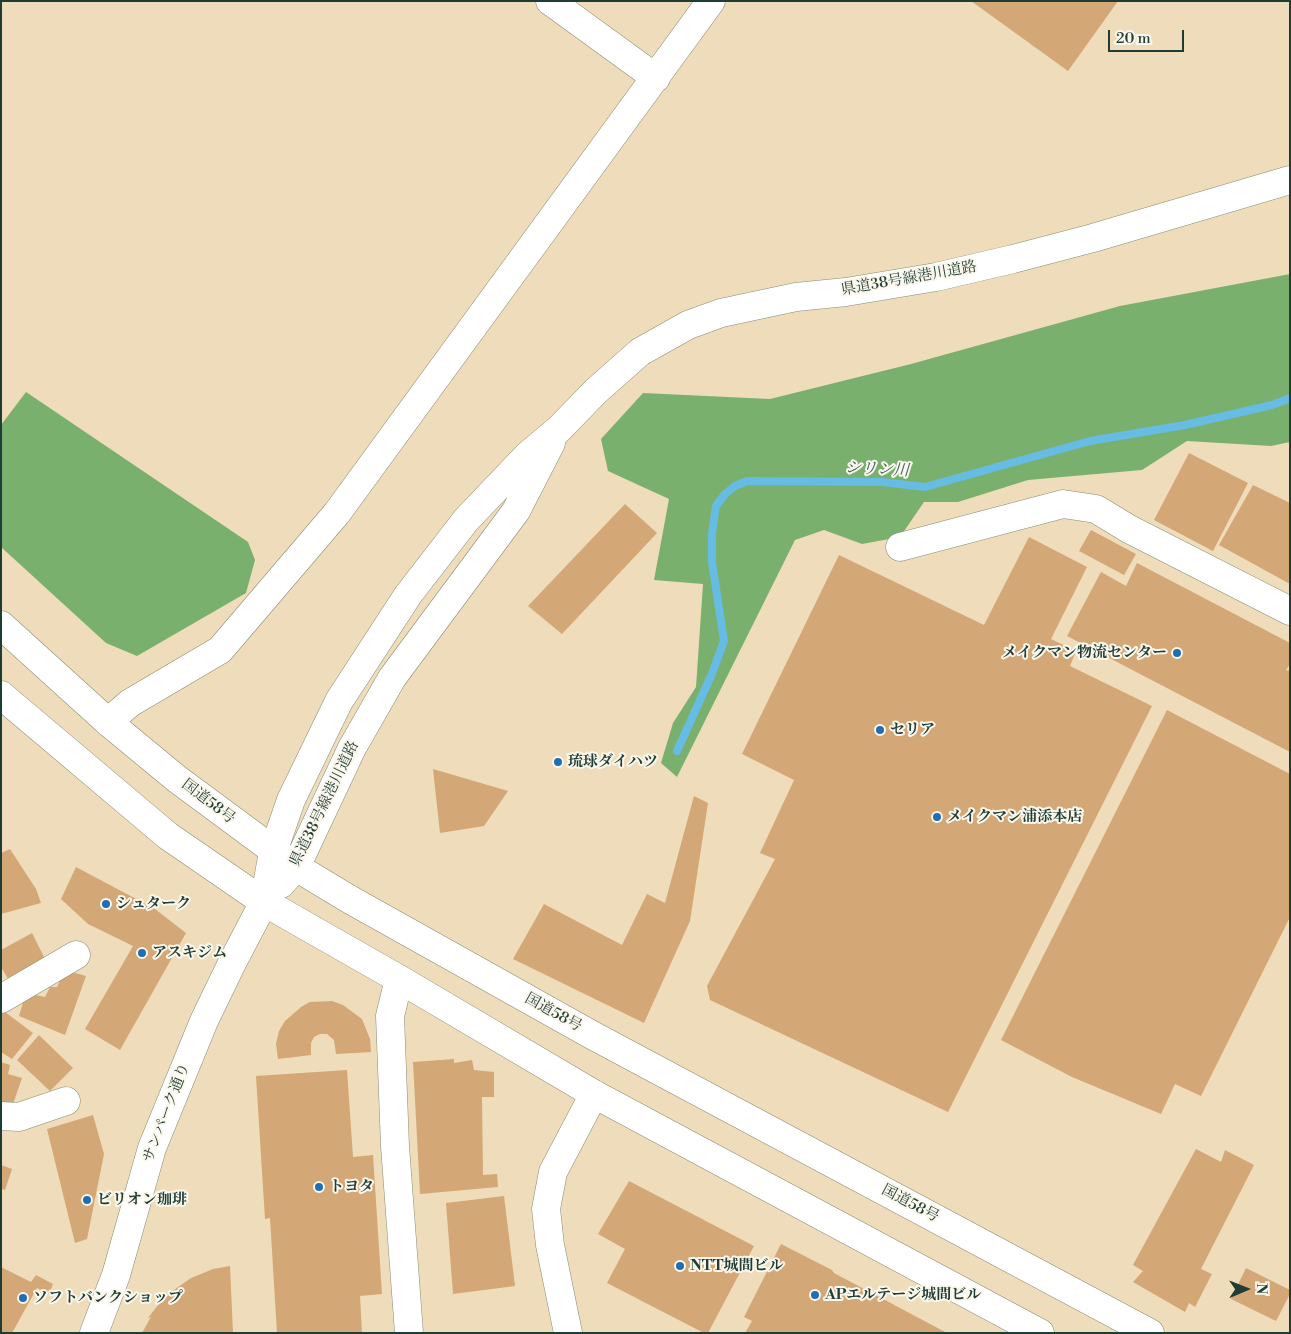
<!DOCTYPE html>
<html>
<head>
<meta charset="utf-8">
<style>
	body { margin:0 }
	#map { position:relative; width:1291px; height:1334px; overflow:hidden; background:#efdcba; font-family:"Libre Bodoni",serif }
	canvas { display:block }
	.frame { position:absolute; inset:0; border:2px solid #1f3d34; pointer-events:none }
	.north { position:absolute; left:1221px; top:1264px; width:50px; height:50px; -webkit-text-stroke:4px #fbf7ec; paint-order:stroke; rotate:89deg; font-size:14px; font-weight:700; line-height:20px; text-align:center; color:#1f3d34 }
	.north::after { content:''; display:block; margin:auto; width:18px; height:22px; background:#1f3d34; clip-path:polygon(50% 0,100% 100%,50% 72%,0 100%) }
	.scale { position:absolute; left:1108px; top:30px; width:76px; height:22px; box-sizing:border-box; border:2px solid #1f3d34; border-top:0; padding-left:6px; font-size:15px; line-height:18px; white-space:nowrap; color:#1f3d34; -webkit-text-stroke:4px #fbf7ec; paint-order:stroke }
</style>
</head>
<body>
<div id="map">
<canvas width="1291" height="1334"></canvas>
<div class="frame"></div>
<div class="north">N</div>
<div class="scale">20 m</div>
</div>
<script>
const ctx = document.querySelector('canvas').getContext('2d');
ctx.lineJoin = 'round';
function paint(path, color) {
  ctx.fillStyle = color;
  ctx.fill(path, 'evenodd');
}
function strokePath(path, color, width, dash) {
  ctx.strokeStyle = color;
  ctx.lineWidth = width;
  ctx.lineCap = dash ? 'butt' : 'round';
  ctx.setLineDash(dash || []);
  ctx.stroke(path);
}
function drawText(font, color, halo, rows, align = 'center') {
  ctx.font = font + ' "Libre Bodoni","Noto Serif JP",serif';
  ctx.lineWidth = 4;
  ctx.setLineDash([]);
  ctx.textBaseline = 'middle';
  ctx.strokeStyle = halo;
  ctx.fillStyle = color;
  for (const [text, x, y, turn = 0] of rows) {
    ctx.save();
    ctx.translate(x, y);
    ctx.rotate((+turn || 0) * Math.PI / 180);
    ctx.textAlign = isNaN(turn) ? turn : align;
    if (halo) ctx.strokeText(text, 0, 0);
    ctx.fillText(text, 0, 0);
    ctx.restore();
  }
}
paint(new Path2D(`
	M1290 274V442L1271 446 1187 441 1142 470 1028 480 958 502H924L900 537 862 544 824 530 795 540 677 777 661 763 673 723 696 687 703 584 654 580 669 499 608 471 601 439 643 393 770 399 911 364 1120 306Z
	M26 392 248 542 255 560 246 593 137 656 106 643 1 547V425Z`), '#7ab06d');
strokePath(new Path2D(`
	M677 751 711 676 724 641 712 562V533L716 506 725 494 735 486 747 481 882 482 925 487 1090 441 1185 425 1272 405 1290 398`), '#66bce3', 8);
paint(new Path2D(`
	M971 1H1118L1068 71Z
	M1189 453 1248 483 1213 551 1154 520Z
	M1253 485 1290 503V584L1219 545Z
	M625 504 657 533 562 634 528 606Z
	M1091 530 1136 554 1124 575 1079 551Z
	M1029 537 1087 567 1051 639 1076 651 1070 666 1152 706 948 1112 710 1000 707 986 775 859 760 853 794 780 742 754 839 555 984 625Z
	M1137 563 1290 643V664L1286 670 1290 671V752L1067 636 1101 572 1126 586Z
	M1167 710 1290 774V917L1201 1096 1175 1084 1161 1114 1072 1077 1001 1040Z
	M433 769 508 791 484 826 440 833Z
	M694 796 708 803 690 921 644 1023 513 959 544 904 622 945 647 894 665 903Z
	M10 849 36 889 41 903 1 914V853Z
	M76 867 155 909 186 933 120 1050 85 1029 133 946 88 924 61 899Z
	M32 933 46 961 10 982 1 967V950Z
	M65 970 86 976 65 1035 19 1016 26 993 45 997 50 987H57Z
	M332 1001 343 1005 362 1019 370 1039 371 1052 336 1054 334 1040 327 1034H320L314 1037 311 1043V1055L278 1059 276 1044 279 1031 285 1021 301 1007 310 1002Z
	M1 1009 33 1033 12 1059 1 1052Z
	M39 1035 73 1068 50 1091 17 1060Z
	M454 1059V1063L472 1060 474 1070 494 1072V1097H482L483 1175 497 1174 498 1187 420 1194 413 1062Z
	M1 1062 10 1065 8 1074 22 1078 12 1107 1 1104Z
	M347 1070 353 1157 373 1155 382 1294 360 1296 362 1333H277L270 1218 265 1219 256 1076Z
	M93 1115 104 1154 87 1239 75 1243 47 1129Z
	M1196 1149 1221 1162 1225 1150 1254 1165 1201 1269 1212 1274 1195 1307 1189 1303 1185 1312 1133 1282 1143 1271 1133 1265Z
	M1 1165 12 1169 5 1190 1 1189Z
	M629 1181 754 1246 708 1333H704L607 1283 625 1249 598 1234Z
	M504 1196 515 1286 453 1294 446 1203Z
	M781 1244 832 1270 834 1273 947 1333H745L752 1321 744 1317Z
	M230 1266 233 1333H142L151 1317 148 1318 158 1305 174 1290 191 1278 213 1269Z
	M1 1267 31 1282 36 1275 53 1284 49 1294 37 1288 12 1333H1Z
	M1246 1268 1290 1290V1294L1276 1321 1231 1299Z`), '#d3a776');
const minor = new Path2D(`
	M550 1 656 78
	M900 547 1063 504 1096 509 1129 529 1290 611
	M108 722 130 703 220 650 337 513 711 1
	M399 979 390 1016 395 1146 409 1333
	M1 999 76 955
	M1 1116 19 1117 66 1101
	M94 1333 116 1275 152 1148 204 1021 232 963 264 902
	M568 1333 550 1245 546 1209 553 1172 594 1094`);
const major = new Path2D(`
	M281 884 296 867 352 748 392 678 516 511 551 443
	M264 902 273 852 291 800 339 701 408 595 466 520 528 455 559 429 596 391 640 352 688 325 721 313 796 297 846 292 936 277 1013 259 1093 238 1290 180`);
const highway = new Path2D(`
	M1 625 108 722 177 779 296 867 349 899 592 1035 1150 1333
	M1 695 168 836 264 902 399 979 594 1094 1040 1333`);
strokePath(minor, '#878c77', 29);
strokePath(major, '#878c77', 29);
strokePath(highway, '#878c77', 29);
strokePath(minor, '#fff', 28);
strokePath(major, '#fff', 28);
strokePath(highway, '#fff', 28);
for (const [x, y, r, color] of [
	[1177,653,5,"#1f6fb2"],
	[880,730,5,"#1f6fb2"],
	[558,762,5,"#1f6fb2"],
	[937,817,5,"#1f6fb2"],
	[106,904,5,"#1f6fb2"],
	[142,953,5,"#1f6fb2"],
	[319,1187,5,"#1f6fb2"],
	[87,1200,5,"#1f6fb2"],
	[680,1266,5,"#1f6fb2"],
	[815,1295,5,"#1f6fb2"],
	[23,1298,5,"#1f6fb2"]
]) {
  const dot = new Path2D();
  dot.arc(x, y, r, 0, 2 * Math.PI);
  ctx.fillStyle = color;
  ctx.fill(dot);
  strokePath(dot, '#fbf7ec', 2);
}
drawText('15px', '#1f3d34', '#fbf7ec', [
	["県道38号線港川道路",909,279,-10],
	["国道58号",208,802,37],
	["県道38号線港川道路",325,804,-64],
	["国道58号",553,1013,29],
	["サンパーク通り",167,1113,-69],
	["国道58号",910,1204,28]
]);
drawText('bold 15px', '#1f3d34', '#fbf7ec', [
	["メイクマン物流センター",1167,653,"right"],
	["セリア",890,730],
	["琉球ダイハツ",568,762],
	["メイクマン浦添本店",947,817],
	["シュターク",116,904],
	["アスキジム",152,953],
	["トヨタ",329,1187],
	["ビリオン珈琲",97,1200],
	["NTT城間ビル",690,1266],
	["APエルテージ城間ビル",825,1295],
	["ソフトバンクショップ",33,1298]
], 'left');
drawText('italic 16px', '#315d60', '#fbf7ec', [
	["シリン川",877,470,3]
]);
</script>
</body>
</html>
